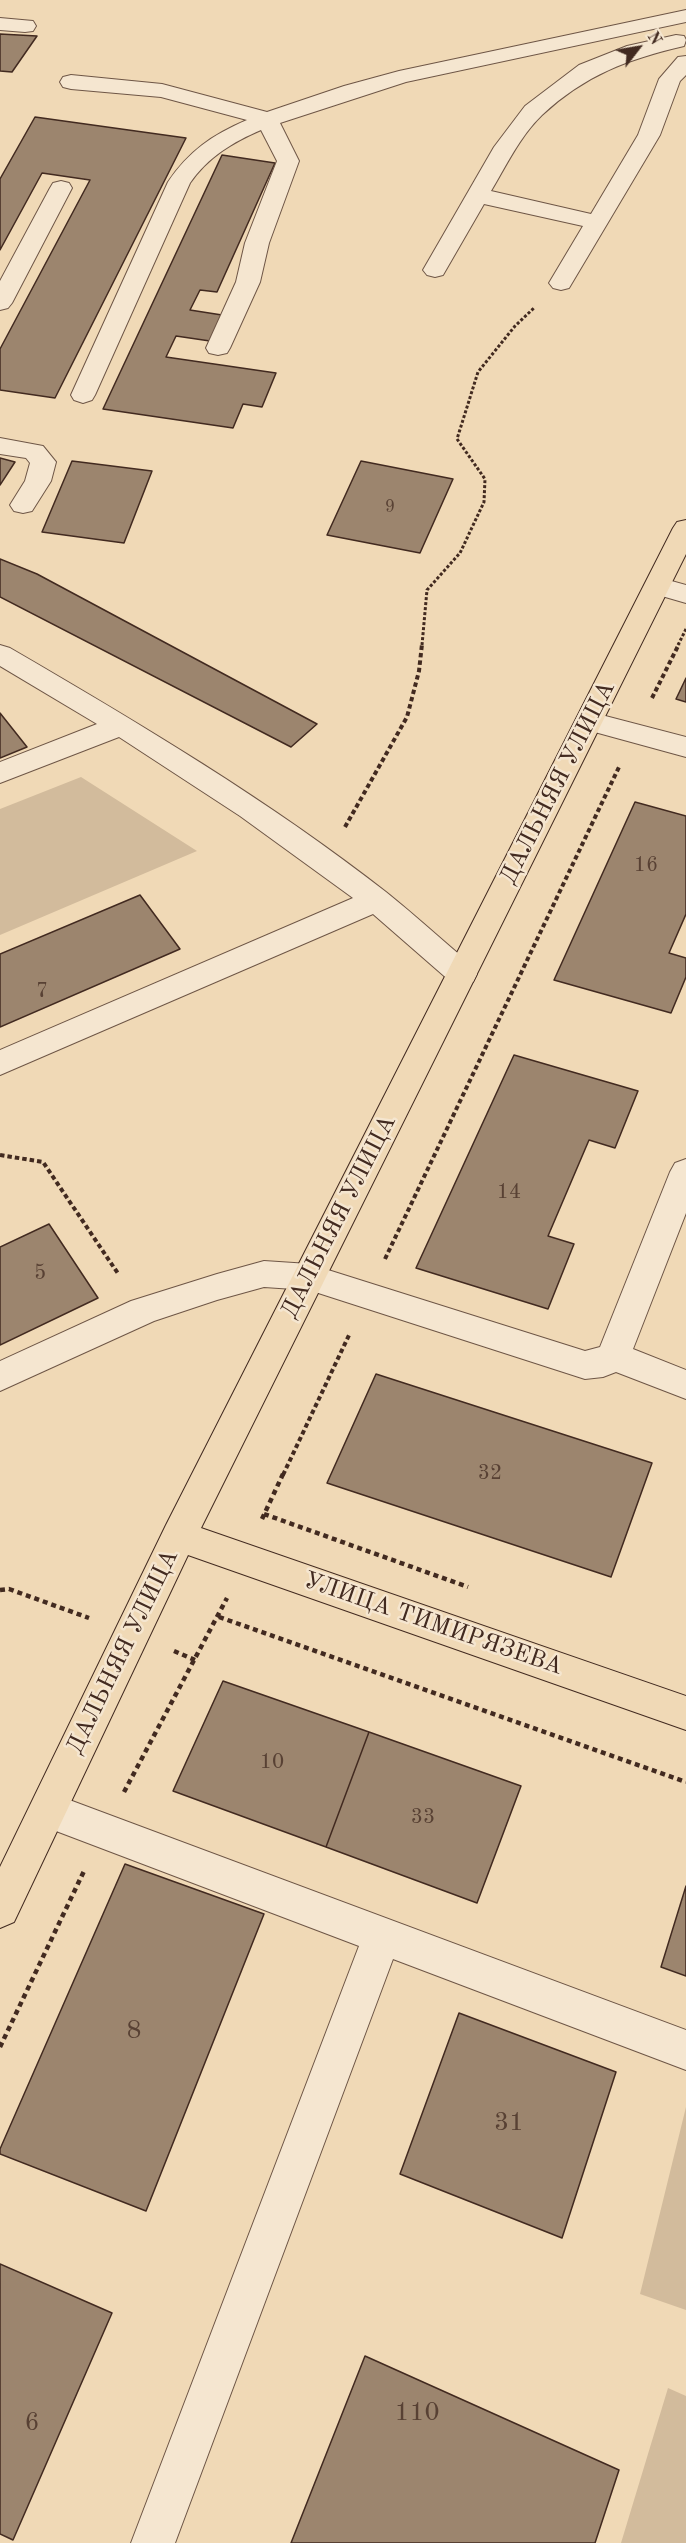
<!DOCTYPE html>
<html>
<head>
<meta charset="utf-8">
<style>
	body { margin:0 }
	#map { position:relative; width:686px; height:2543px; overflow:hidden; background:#f0d9b6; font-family:"Old Standard TT",serif }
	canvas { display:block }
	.north { position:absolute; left:608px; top:18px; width:60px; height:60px; -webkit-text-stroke:4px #f5e6d0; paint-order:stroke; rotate:59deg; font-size:16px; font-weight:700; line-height:24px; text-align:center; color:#422a20 }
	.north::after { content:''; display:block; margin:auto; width:21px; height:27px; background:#422a20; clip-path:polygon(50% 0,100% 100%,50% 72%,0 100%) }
</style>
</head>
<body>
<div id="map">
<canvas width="686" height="2543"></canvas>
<div class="north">N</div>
</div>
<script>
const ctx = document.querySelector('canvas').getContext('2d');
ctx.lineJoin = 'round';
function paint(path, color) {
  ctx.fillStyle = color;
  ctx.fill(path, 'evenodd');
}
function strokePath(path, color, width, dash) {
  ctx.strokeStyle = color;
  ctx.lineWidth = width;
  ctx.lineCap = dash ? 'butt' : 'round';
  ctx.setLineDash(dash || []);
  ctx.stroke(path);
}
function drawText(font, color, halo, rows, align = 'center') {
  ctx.font = font + ' "Old Standard TT",serif';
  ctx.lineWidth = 5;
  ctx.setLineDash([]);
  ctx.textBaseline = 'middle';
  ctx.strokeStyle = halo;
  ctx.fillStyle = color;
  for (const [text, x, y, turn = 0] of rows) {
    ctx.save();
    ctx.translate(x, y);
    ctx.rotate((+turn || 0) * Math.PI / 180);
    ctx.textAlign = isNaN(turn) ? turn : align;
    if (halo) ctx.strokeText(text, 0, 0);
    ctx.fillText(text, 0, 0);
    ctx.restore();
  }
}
paint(new Path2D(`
	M81 777 197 851 0 935V809Z
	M686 2107V2310L640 2294Z
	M668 2388 686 2396V2543H621Z`), '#d2bb9c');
const building = new Path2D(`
	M0 34 37 36 12 72 0 71Z
	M35 117 186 138 55 398 0 390V349L90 180 42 173 0 250V179Z
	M222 155 275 163 217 292 200 290 190 310 222 315 210 341 176 336 166 357 276 373 262 407 243 404 233 428 103 409Z
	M0 458 15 462 0 485Z
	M72 461 152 471 124 543 42 532Z
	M361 461 453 479 420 553 327 535Z
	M0 559 37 574 317 724 291 747 0 597Z
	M686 678V702L676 699Z
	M0 713 27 747 0 758Z
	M635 802 686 816V914L669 953 686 958V977L671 1013 554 980Z
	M140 895 180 949 0 1027V954Z
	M514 1055 638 1091 615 1148 589 1140 548 1236 574 1244 548 1309 416 1268Z
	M49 1224 98 1298 0 1345V1247Z
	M376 1374 652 1463 611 1577 327 1483Z
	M223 1681 369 1732 326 1847 173 1791Z
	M369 1732 521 1786 477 1903 326 1847Z
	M125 1864 264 1914 146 2211 0 2154V2149Z
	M686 1886V1976L661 1967Z
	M459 2013 616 2072 562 2238 400 2174Z
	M0 2264 112 2313 13 2540 0 2534Z
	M365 2356 619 2470 595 2543H291Z`);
paint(building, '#9c856e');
strokePath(building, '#422a20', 1.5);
const minor = new Path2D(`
	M686 10V22L406 82 280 123 299 161 269 243 260 282 230 348 227 353 218 355 209 353 206 348 236 282 245 243 277 161 261 130C233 142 208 157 190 183L95 395 92 400 83 403 74 400 71 395 168 182C189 151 212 135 247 120L161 97 71 89 63 87 60 82 63 77 71 75 162 84 267 112 344 86 399 71Z
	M0 18 33 21 36 26 33 31 25 32 0 30Z
	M676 35 684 36 686 40 684 46C628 59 585 75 542 115 520 136 506 166 491 191L591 214 638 135 659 79 678 57 686 56V75L680 81 660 135 569 288 561 290 553 288 549 283 583 226 484 204 443 275 435 277 427 275 423 270 494 147 525 106 579 65 627 46Z
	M61 181 69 183 72 188 12 303 8 308 0 310V281L50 188 53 183Z
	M0 438 43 446 56 462 51 481 32 511 23 513 14 511 10 505 25 481 30 463 26 458 0 454Z
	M657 577 686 585V603L648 592 644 586 648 580Z
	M0 645 10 648C139 723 268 800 386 892 416 916 444 942 473 966L477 974 473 982 462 985 451 982 373 914 0 1075V1050L353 898 240 816 119 737 0 783V762L97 724 0 666Z
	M590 712 686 737V757L580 728 576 721 580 714Z
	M686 1159V1213L633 1349 686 1370V1399L616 1372 603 1377 585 1379 309 1290 264 1287 217 1300 154 1321 0 1391V1361L131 1301 217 1274 264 1261 309 1264 585 1351 600 1347 670 1172 675 1163Z
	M48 1792 686 2030V2070L393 1959 175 2543H131L359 1946 35 1823 29 1810 35 1797Z`);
const major = new Path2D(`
	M686 520V554L201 1528 686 1696V1730L188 1555 14 1922 0 1928V1867L166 1525 673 528 677 522Z`);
strokePath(minor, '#6e5646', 2);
strokePath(major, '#422a20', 2);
strokePath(new Path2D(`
	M422 645 427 590 460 553 484 502 485 479 457 439 478 372 515 326 535 307
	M678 645 686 629`), '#422a20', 3, [3, 2]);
strokePath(new Path2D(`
	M652 698 679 644
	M345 827 407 717 419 671 422 644
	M0 1155 43 1162 119 1275
	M385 1259 619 767
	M283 1475 350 1333`), '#422a20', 4, [4.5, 3]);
strokePath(new Path2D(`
	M264 1514 468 1587
	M262 1519 283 1474
	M0 1590 9 1589 89 1618
	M219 1617 686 1782
	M174 1651 195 1660
	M124 1792 227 1598
	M0 2047 84 1871`), '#422a20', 4.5, [5, 4]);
paint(minor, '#f5e6d0');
paint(major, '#f0d9b6');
drawText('18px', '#584134', null, [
	["9",390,507]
]);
drawText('21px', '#584134', null, [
	["16",646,865],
	["7",42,991],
	["14",509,1192],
	["5",40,1273],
	["32",490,1473],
	["10",272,1762],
	["33",423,1817]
]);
drawText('24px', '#422a20', '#f5e6d0', [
	["ДАЛЬНЯЯ УЛИЦА",558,783,-63],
	["ДАЛЬНЯЯ УЛИЦА",339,1217,-63],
	["УЛИЦА ТИМИРЯЗЕВА",433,1624,19],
	["ДАЛЬНЯЯ УЛИЦА",123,1652,-64]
]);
drawText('26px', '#584134', null, [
	["8",134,2031],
	["31",509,2123],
	["110",417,2413],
	["6",32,2423]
]);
</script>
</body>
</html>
